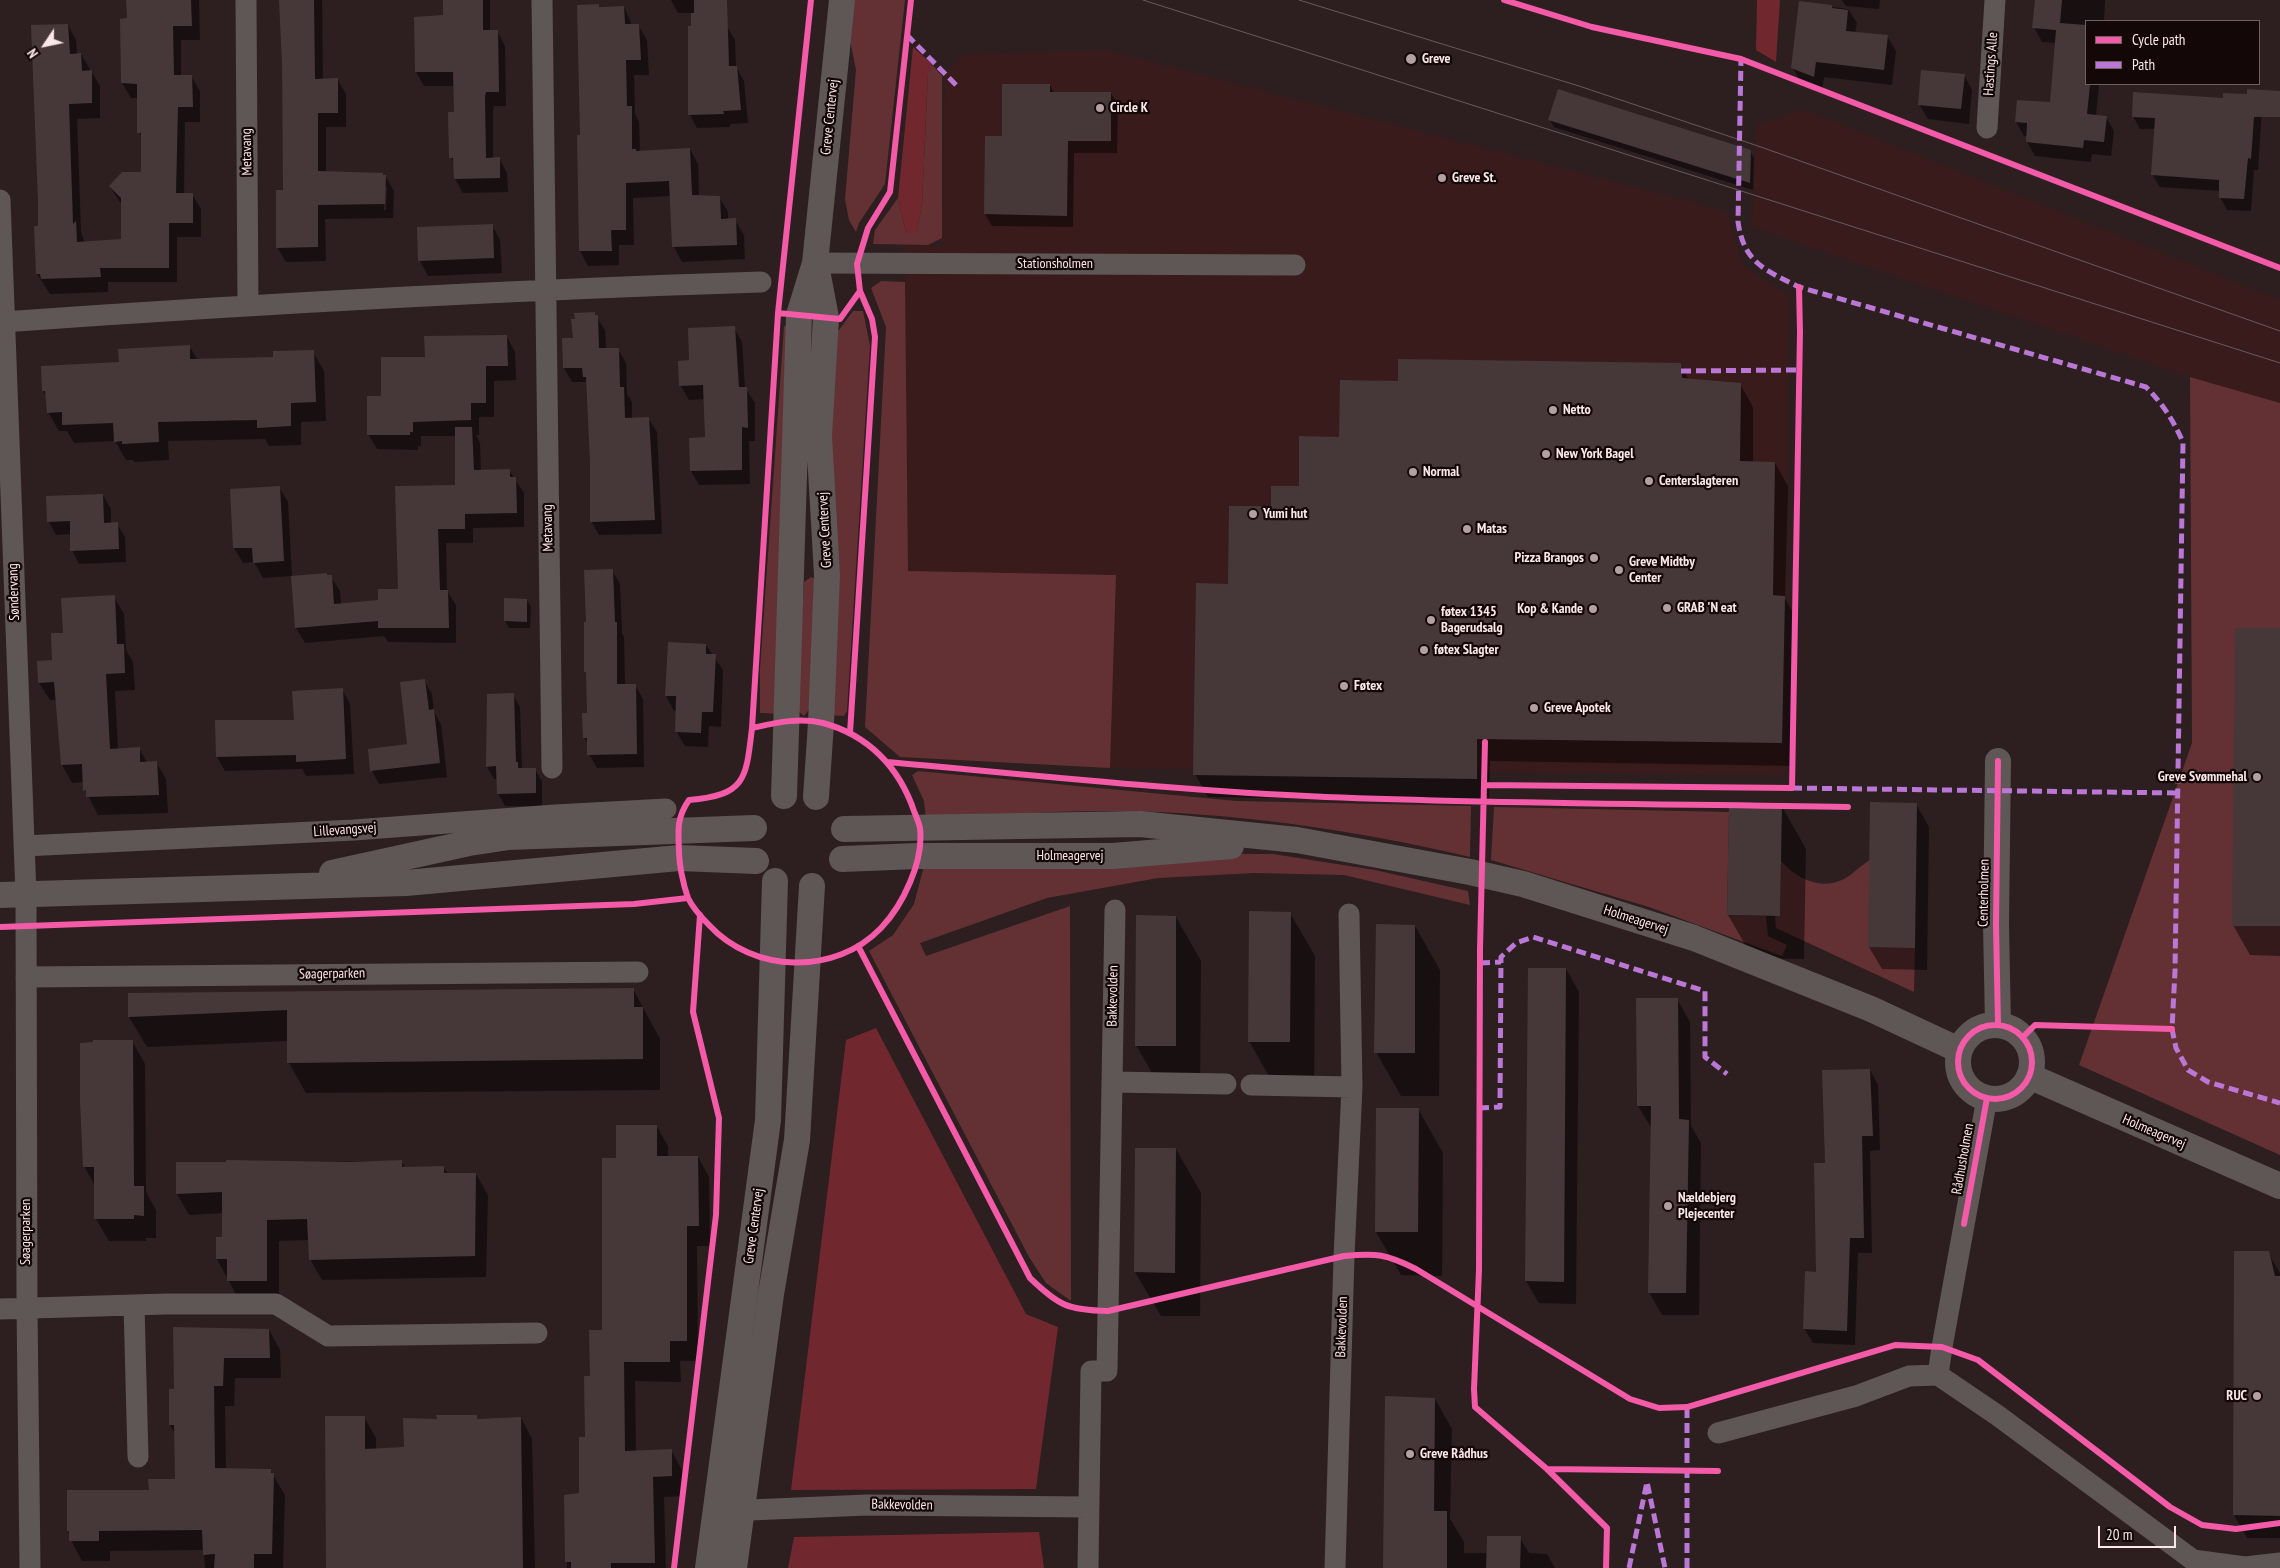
<!DOCTYPE html>
<html>
<head>
<meta charset="utf-8">
<style>
	body { margin:0 }
	#map { position:relative; width:2280px; height:1568px; overflow:hidden; background:#2d1e1f; font-family:"PT Sans Narrow",sans-serif }
	canvas { display:block }
	.legend { position:absolute; left:2085px; top:20px; width:175px; height:65px; box-sizing:border-box; background:#130707; border:1px solid #706161; margin:0; padding:6px 9px; list-style:none; font-size:15px; color:#fbe7e7 }
	.legend li { display:flex; align-items:center; gap:10px; height:25px }
	.legend b { width:25px; border:1px solid #706161 }
	.north { position:absolute; left:20px; top:20px; width:50px; height:50px; -webkit-text-stroke:4px #130707; paint-order:stroke; rotate:236deg; font-size:14px; font-weight:700; line-height:20px; text-align:center; color:#fbe7e7 }
	.north::after { content:''; display:block; margin:auto; width:18px; height:22px; background:#fbe7e7; clip-path:polygon(50% 0,100% 100%,50% 72%,0 100%) }
	.scale { position:absolute; left:2098px; top:1526px; width:78px; height:22px; box-sizing:border-box; border:2px solid #fbe7e7; border-top:0; padding-left:6px; font-size:15px; line-height:18px; white-space:nowrap; color:#fbe7e7; -webkit-text-stroke:4px #130707; paint-order:stroke }
</style>
</head>
<body>
<div id="map">
<canvas width="2280" height="1568"></canvas>
<ul class="legend">
<li><b style="height:6px;background:#f35aa7"></b>Cycle path</li>
<li><b style="height:6px;background:#ba77d6"></b>Path</li>
</ul>
<div class="north">N</div>
<div class="scale">20 m</div>
</div>
<script>
const ctx = document.querySelector('canvas').getContext('2d');
ctx.lineJoin = 'round';
function paint(path, color) {
  ctx.fillStyle = color;
  ctx.fill(path, 'evenodd');
}
function strokePath(path, color, width, dash) {
  ctx.strokeStyle = color;
  ctx.lineWidth = width;
  ctx.lineCap = dash ? 'butt' : 'round';
  ctx.setLineDash(dash || []);
  ctx.stroke(path);
}
function drawText(font, color, halo, rows, align = 'center') {
  ctx.font = font + ' "PT Sans Narrow",sans-serif';
  ctx.lineWidth = 4.5;
  ctx.setLineDash([]);
  ctx.textBaseline = 'middle';
  ctx.strokeStyle = halo;
  ctx.fillStyle = color;
  for (const [text, x, y, turn = 0] of rows) {
    ctx.save();
    ctx.translate(x, y);
    ctx.rotate((+turn || 0) * Math.PI / 180);
    ctx.textAlign = isNaN(turn) ? turn : align;
    if (halo) ctx.strokeText(text, 0, 0);
    ctx.fillText(text, 0, 0);
    ctx.restore();
  }
}
paint(new Path2D(`
	M1106 50 1727 211 1743 265 1789 296 1785 775 1110 768 1116 575 903 571 905 245 942 246 945 75 964 54Z
	M1803 109 2280 300V403L2190 377 1752 227 1756 126Z`), '#3a1b1c');
paint(new Path2D(`
	M854 0H905L885 184 859 223 856 232 849 220 845 199 856 70 849 35Z
	M932 64 942 76V238L928 245 873 244 875 230 898 198 906 233 917 232 922 204 928 73Z
	M881 281 905 282 908 571 1116 575 1110 768 900 757 865 727 886 327 871 288Z
	M853 311H863L870 346 847 711 844 716 827 715V455L833 338Z
	M784 326 791 327 782 714 760 713V669Z
	M2190 377 2280 403V1155L2079 1065 2192 743Z
	M811 577 818 580 811 707 804 716 797 710 804 582Z
	M918 771 1237 801 1471 806 1470 857C1351 829 1227 811 1104 811 1045 811 985 816 926 819L924 801 912 775Z
	M1494 807 1729 812 1727 915 1766 916 1768 936 1787 945 1782 956 1649 907 1491 860Z
	M1223 854H1273L1375 870 1468 891 1470 905 1344 875 1255 873 1158 878 1047 898 920 943 926 956 1070 906 1071 1301 1046 1283 1029 1257 869 951 893 935 914 904 924 866Z
	M1870 860 1915 948 1914 992 1776 928 1775 916H1780L1781 861C1796 878 1820 891 1844 879 1853 874 1861 865 1870 860Z`), '#633133');
paint(new Path2D(`
	M1757 0H1780L1776 62 1756 50Z
	M913 47 932 64 928 73 922 204 917 233H906L898 198Z
	M876 1028 1026 1314 1058 1327 1036 1489 791 1490 846 1040Z
	M1039 1532 1044 1568H788L794 1537Z`), '#70282e');
paint(new Path2D(`
	M127 0H199L200 40H181V76H191L200 91V122H185L184 194H192L201 209V237H177V282H108V292L50 294 37 274 39 227 68 25 76 40 77 55 81 54 100 86V118L77 119 81 231 84 242 122 241V205L110 187 142 174V138L139 132 138 98H131L122 83 121 20H128Z
	M281 0H322L323 80H338L346 94V127H326V173L386 177 394 191 393 218 325 219 326 261 286 262 277 247 284 192ZM385 187H387L386 210H384Z
	M445 0H490V31H497L505 46 506 106H494L493 111V159L499 158 507 173 508 192 463 193 455 179V165L451 157 455 114V86H424L416 72 445 16Z
	M671 0H712V13H678Z
	M1842 0H1880L1879 9 1846 6Z
	M2036 0H2105L2104 21H2086V84H2099L2096 116 2106 117 2114 131 2111 156 2092 154 2091 162 2035 156 2027 142V136H2024L2016 122 2051 104 2056 43 2042 42 2034 27Z
	M1800 3 1848 9 1857 23 1855 33 1887 36 1896 51 1892 85 1824 77 1822 91 1801 82 1792 67Z
	M578 6 624 7 632 25H638L647 40 649 75H634L635 114 639 122 640 152 690 149 698 164 699 196 719 197 728 212V220H735L744 235 745 259 682 262 674 247 671 196 633 198 634 245H619V265L588 266 580 251 582 136Z
	M727 27 735 40 736 67 744 81 748 123 730 124V127L697 128 690 115 689 28Z
	M1964 75 1972 90 1969 124 1928 119 1919 104Z
	M1050 85 1054 93H1111L1118 105 1117 153H1074L1073 227 992 226 985 214 986 137H1004Z
	M2224 99 2262 108 2258 170H2254L2251 211 2227 210 2220 197V191L2160 187 2152 174 2156 129H2140L2133 116Z
	M1550 120 1750 151 1754 158 1753 190 1554 127Z
	M492 225 500 240 502 273 428 276 420 261 418 228Z
	M594 313 605 330 606 349H618L626 363 627 394 632 402V419L648 418 657 432 662 534 599 535 591 521V461L587 382H572L564 368 563 340 574 339Z
	M734 328 742 342 745 388 755 403V441H749L750 484 699 485 691 471 706 439 705 399 689 400 681 386 691 362Z
	M507 337 515 352 516 380 494 381V417H479V435H476L480 443 481 471 509 470 524 493V527L473 528V543H446L447 591 456 605V643L388 642 384 636 305 643 296 628 292 577H331L340 591 341 604 379 601 399 591 456 487V436H421V446H418V450L377 449 368 434 382 397 426 358Z
	M189 346 198 360 274 358 313 352 324 371 326 421 301 422V445L269 446 265 439 168 441 169 460 135 462 133 460H126L115 441 74 443 67 431H59L48 412 47 398 43 391 120 363Z
	M1680 364 1689 380 1740 384 1753 407V462L1775 463 1788 486 1785 599 1797 619 1795 766 1490 761 1489 801 1208 797 1195 774 1230 585 1272 508 1300 487 1341 438 1399 382Z
	M279 487 288 502 292 576 263 578 254 562 243 563 234 548 231 490Z
	M103 495 111 509V524H117L125 537 126 562 79 564 72 550 71 534 56 535 49 522Z
	M612 570 620 584 622 633 624 637 625 685H635L643 699 644 767 597 768 589 754V745L584 738 588 714 587 675 585 671 587 623Z
	M114 597 124 614 126 650 133 662 135 690 115 691 118 750 139 749 147 762H156L166 779 168 813 98 815 85 790 84 782 72 783 62 765 57 700H50L39 683 54 662 64 634Z
	M527 600 531 607 530 628H509L505 621Z
	M2280 630V956L2250 955 2233 925Z
	M669 643 706 645 723 670 721 727 709 726 708 747 685 746 676 731 677 711H674L666 696Z
	M424 680 432 694 434 712 441 724 447 777 379 784 372 771 369 750 408 745Z
	M342 689 350 704 354 774 306 776 302 769 225 771 217 757 295 722Z
	M513 695 520 707 522 769H535L542 782V806H505L498 793V779H494L487 767Z
	M1916 804 1929 827 1927 970 1882 969 1869 947Z
	M1781 805 1806 849 1804 959 1753 958 1728 915Z
	M1290 913 1315 956 1314 1086 1274 1085 1249 1041Z
	M1176 917 1201 961 1200 1089H1161L1136 1045Z
	M1415 926 1440 970 1439 1096H1401L1376 1052Z
	M1566 969 1579 992 1576 1304 1539 1303 1526 1281Z
	M633 989 660 1039V1090L306 1093 289 1063 288 1041 147 1047 129 1017Z
	M1677 999 1690 1022 1691 1126 1701 1143 1699 1315H1662L1649 1292 1652 1129 1638 1106Z
	M132 1041 145 1064 146 1192 156 1210V1238H146V1241H109L96 1219 95 1186 84 1166Z
	M1870 1070 1878 1085 1880 1150 1870 1151 1872 1253H1858L1855 1345 1813 1343 1804 1328 1817 1273 1827 1164Z
	M1418 1109 1443 1153 1442 1276 1401 1275 1376 1232Z
	M657 1127 668 1146V1157H698L709 1177 710 1246H697L698 1361H680L681 1382 635 1381 636 1452 671 1450 682 1470 683 1496 664 1497 666 1568H567L566 1496 580 1494 592 1377 603 1331 617 1159Z
	M1136 1149H1176L1201 1193 1200 1316H1161L1135 1272Z
	M401 1161 405 1168 443 1167 448 1174H476L488 1195 486 1277 322 1280 310 1259 309 1240 279 1241V1302H240L217 1259 223 1238V1213L189 1215 177 1194V1163Z
	M2236 1252 2268 1253 2280 1273V1538H2247L2234 1515Z
	M174 1329 269 1330 280 1350 281 1378H235L234 1406H225L226 1469 270 1470 285 1495 283 1568H205L204 1550 110 1551V1561H82L71 1540 68 1531 176 1480 175 1434 170 1425 176 1390Z
	M1435 1399 1452 1429 1450 1519 1464 1542V1553H1488L1520 1538 1529 1553 1547 1554 1555 1568H1384Z
	M476 1416 478 1420 521 1418 532 1439 535 1568H327L364 1417 376 1438V1450L405 1448 438 1420Z`), '#0007');
paint(new Path2D(`
	M126 0H191L192 26H173L174 75H192L193 107H178L176 193H193V223H169V268H100L101 277 41 279 40 274H36L34 226H38V202L31 25 68 24 70 54 81 53 82 71 92 70V103L69 104 73 224 76 221 77 242 121 239V198L109 186 122 172H141V133H137V84L121 83 120 19 127 18Z
	M279 0H314L315 79 338 78V113H318V171L383 173V175H386L385 204 318 205V247L276 248V190H283L282 65Z
	M443 0H483V30H498L499 92H486L485 96 486 158 500 157V178L454 179 453 158H449L448 112H454L453 72H415L414 17 443 15Z
	M694 0H727L729 66H737L741 110 723 111 724 114 688 115V26H691V13H694Z
	M2035 0H2062L2060 23 2086 25V85H2090L2087 114 2107 116 2104 142 2084 140 2083 148 2026 142 2027 123 2015 122 2017 100 2050 102 2056 30 2032 28Z
	M1799 1 1832 5V8L1848 10 1846 31 1888 35 1884 70 1816 62 1814 77 1791 68Z
	M599 4V7L624 6 625 24H639L641 60H626L627 106H632V149H636V151L690 148 692 195 720 196 721 219 736 218 737 245 672 247 669 181 626 183V230H611L612 251H579L577 135H580L577 5Z
	M1921 70 1965 74 1961 109 1918 105Z
	M1002 84H1050V92H1111V141H1068L1067 216 984 214 985 136H1002Z
	M1558 89 1751 150 1750 183 1548 120Z
	M2247 89 2280 91V117H2254L2251 159 2248 158 2244 199 2219 198V180L2151 175 2155 118 2132 117 2133 92 2223 98V93L2247 94Z
	M493 224 494 258 418 261 417 227Z
	M595 312V315H598L599 348H619L620 387H624L625 418 649 417 655 520 590 522V461L586 377H583L582 368H563L562 338H573L571 319H575L574 313Z
	M735 326 739 387H747L748 428 742 427V470L690 471 689 438 705 437 703 385 679 386 678 361 689 360 688 328Z
	M507 335 508 366H486V403H471V420L413 422V432H410V435H367V396H381V357H425L424 336Z
	M190 345V359L273 357V351L314 350 316 402 291 403V426L257 428V420L158 422 159 442 122 444V441L114 442 113 423 62 425V412L47 413 45 391H42L41 366 119 362 118 349Z
	M1398 359 1681 363 1682 378 1741 383 1740 461 1775 462 1773 595 1785 596 1782 743 1477 739V779L1193 775 1196 583 1228 584 1229 506H1271V486H1299V436L1339 437 1340 380 1398 381Z
	M455 427H472L474 470 510 469V477H516L517 513 465 514V529H438L440 590H448L449 628H378V621L295 628 291 576 327 573V575H332L334 604 378 600V589H398L395 486 455 485Z
	M280 486 284 561 253 563 252 548H233L230 489Z
	M103 494 104 523 118 522 119 549 70 551V521L47 522 46 496Z
	M613 569 615 622H617V684H636L637 754 587 755V738H583L582 713H587L586 672H584V622H586L584 570Z
	M115 595 117 644H124L125 673 106 674 110 749 140 747V762L157 761 159 795 86 797V790L83 791 82 764 61 765 54 682 38 683 37 661 52 660 51 633H63L61 598Z
	M504 598 527 599V622L504 621Z
	M2235 628H2280V926H2232Z
	M668 642 706 644V654H716L713 712H702L701 733 675 732 676 696H665Z
	M425 679 429 710 434 709 440 763 370 771 368 749 407 744 400 682Z
	M343 688 346 759 296 762V755L216 757 215 720H294L292 691Z
	M514 693 516 762H518V768H536V793L497 794 496 766 486 767 487 694Z
	M1870 802 1917 803 1915 948 1868 947Z
	M1729 803 1782 804 1780 916 1727 915Z
	M1249 911 1291 912 1290 1042H1248Z
	M1136 915 1176 916V1046H1135Z
	M1376 924 1415 925V1053H1374Z
	M1528 968H1566L1564 1282 1525 1281Z
	M634 988V1007H643V1059L287 1063V1010L128 1017V993Z
	M1636 998H1678L1679 1119 1689 1120 1686 1293H1648L1651 1106H1637Z
	M93 1040H133L134 1186H144V1216L134 1215V1219H94V1167H83L80 1101V1043L93 1042Z
	M1870 1069 1873 1136H1862L1864 1238H1850L1847 1331 1803 1329 1805 1271 1816 1272 1814 1163H1825L1822 1070Z
	M1376 1108H1419L1418 1232H1375Z
	M616 1125H657V1156H698L699 1226H687V1341H670V1362H624L625 1451 672 1449V1476L653 1477 655 1563H611V1568H571V1562H565L564 1495 579 1493V1437H585L584 1376H590L589 1330H602V1158H616Z
	M1135 1148H1176L1175 1273 1134 1272Z
	M226 1160 349 1162 402 1160V1167L444 1166V1173H476L475 1256 309 1260 307 1219 267 1220V1281H227V1259H216V1237H222V1192L176 1194V1162H226Z
	M2234 1251H2269L2275 1276H2280V1516L2233 1515Z
	M173 1327 269 1329 270 1358H224L223 1386H214L215 1468 271 1469V1473H274L272 1554H254V1568H214L215 1554 203 1555 202 1530 99 1531V1541H69V1531H67V1490H149L148 1479H175L174 1425H169V1389H174Z
	M1385 1396 1435 1398 1434 1511H1447V1568H1383Z
	M436 1415H477V1419L521 1417 523 1568H326L325 1416H365V1449L404 1447 403 1418 437 1419Z
	M1487 1536H1521L1520 1568H1486Z`), '#463839');
strokePath(new Path2D(`
	M246 0 248 305
	M542 0 552 768
	M1987 128 1995 0
	M0 200 26 895 27 1307 30 1568
	M815 263 1295 265
	M3 322C256 304 508 290 761 282
	M24 846 354 830 555 815 666 809
	M26 977 638 972
	M1112 1082 1226 1084
	M1251 1085 1352 1087
	M134 1305 138 1457
	M0 1309 166 1304H276L328 1336 537 1333
	M1938 1375 1942 1347 1987 1098
	M1718 1433 1856 1396 1909 1376 1938 1375 1997 1415 2193 1560 2245 1567 2280 1563
	M727 1511 867 1505 1089 1507
	M1088 1568 1091 1371H1107L1115 910
	M1335 1568 1344 1256 1352 1087 1349 914`), '#5f5656', 21);
strokePath(new Path2D(`
	M816 265 826 318 819 436 827 575 821 723 816 797
	M1998 761 1996 925 1998 1025
	M784 796 799 315 815 263 842 0
	M844 829 1140 824 1297 840 1470 872 1523 884 1694 938 1871 1009 1959 1050
	M842 859 918 856H1113L1231 846
	M332 873 469 843 509 837 754 828
	M0 895 406 883 679 858 756 861
	M1958 1062a37 37 0 1 1 74 0a37 37 0 1 1-74 0Z
	M2029 1076 2280 1186
	M708 1568 768 1120 775 881
	M734 1568 771 1294 797 1140 812 886`), '#5f5656', 26);
strokePath(new Path2D(`
	M1143 0 2280 363
	M1299 0 1579 86 1758 146 2280 331`), '#665c5c', 1);
strokePath(new Path2D(`
	M907 35 957 86
	M1744 60 1741 59 1738 222C1744 263 1765 270 1799 287L2146 387C2163 404 2173 420 2183 442L2175 971 2172 1029 2176 1048 2188 1070 2208 1082 2280 1103
	M1681 371 1799 370
	M1792 788 2178 793
	M1480 963 1501 962
	M1479 1108 1500 1107 1501 957 1516 943 1533 937 1705 991V1057L1727 1074
	M1629 1568 1647 1482 1665 1568
	M1687 1568V1407`), '#ba77d6', 5, [10, 5]);
strokePath(new Path2D(`
	M1504 0 1592 27 1741 59 2280 268
	M778 313 840 319 860 291
	M752 728C775 723 799 717 823 723 868 735 899 767 914 811 916 816 919 823 920 828 924 861 903 905 881 928 835 976 753 973 709 925 701 917 693 908 688 898 683 884 679 864 679 850 678 829 677 817 689 800 746 795 746 779 752 728L778 313 811 0
	M850 733 875 337 872 319 860 291 857 264 868 228 890 192 911 0
	M1485 742 1480 949 1479 1270 1474 1389 1475 1407 1547 1469 1607 1528 1606 1568
	M1998 761 1996 925 1998 1025
	M887 762C1033 775 1179 791 1326 797 1500 804 1674 804 1848 807
	M1484 785 1792 788 1800 332 1799 287
	M0 927 634 904 688 898
	M858 946 1030 1278C1059 1306 1068 1310 1108 1311L1344 1256C1377 1253 1386 1254 1416 1269L1630 1399 1659 1408 1687 1407 1895 1345 1942 1347 1978 1360 2170 1507 2202 1525 2236 1529 2280 1523
	M1958 1062a37 37 0 1 1 74 0a37 37 0 1 1-74 0Z
	M2023 1037 2035 1025 2172 1029
	M1964 1224 1987 1098
	M1547 1469 1718 1471
	M674 1568 716 1215 719 1118 693 1012 700 915`), '#f35aa7', 6);
for (const [x, y, r, color] of [
	[1411,59,6,"#b3a1a1"],
	[1100,108,5,"#b3a1a1"],
	[1442,178,5,"#b3a1a1"],
	[1553,410,5,"#b3a1a1"],
	[1546,454,5,"#b3a1a1"],
	[1413,472,5,"#b3a1a1"],
	[1649,481,5,"#b3a1a1"],
	[1253,514,5,"#b3a1a1"],
	[1467,529,5,"#b3a1a1"],
	[1594,558,5,"#b3a1a1"],
	[1619,570,5,"#b3a1a1"],
	[1667,608,5,"#b3a1a1"],
	[1593,609,5,"#b3a1a1"],
	[1431,620,5,"#b3a1a1"],
	[1424,650,5,"#b3a1a1"],
	[1344,686,5,"#b3a1a1"],
	[1534,708,5,"#b3a1a1"],
	[2257,777,5,"#b3a1a1"],
	[1668,1206,5,"#b3a1a1"],
	[2257,1396,5,"#b3a1a1"],
	[1410,1454,5,"#b3a1a1"]
]) {
  const dot = new Path2D();
  dot.arc(x, y, r, 0, 2 * Math.PI);
  ctx.fillStyle = color;
  ctx.fill(dot);
  strokePath(dot, '#130707', 2);
}
drawText('bold 14px', '#fbe7e7', '#130707', [
	["Greve",1422,59],
	["Circle K",1110,108],
	["Greve St.",1452,178],
	["Netto",1563,410],
	["New York Bagel",1556,454],
	["Normal",1423,472],
	["Centerslagteren",1659,481],
	["Yumi hut",1263,514],
	["Matas",1477,529],
	["Pizza Brangos",1584,558,"right"],
	["Greve Midtby",1629,562],
	["Center",1629,578],
	["GRAB 'N eat",1677,608],
	["Kop & Kande",1583,609,"right"],
	["føtex 1345",1441,612],
	["Bagerudsalg",1441,628],
	["føtex Slagter",1434,650],
	["Føtex",1354,686],
	["Greve Apotek",1544,708],
	["Greve Svømmehal",2247,777,"right"],
	["Nældebjerg",1678,1198],
	["Plejecenter",1678,1214],
	["RUC",2247,1396,"right"],
	["Greve Rådhus",1420,1454]
], 'left');
drawText('14px', '#fbe7e7', '#130707', [
	["Hastings Alle",1991,64,-86],
	["Greve Centervej",830,117,-84],
	["Metavang",247,152,-91],
	["Stationsholmen",1055,264],
	["Metavang",548,528,-91],
	["Greve Centervej",825,530,-93],
	["Søndervang",14,592,-92],
	["Lillevangsvej",345,830,-4],
	["Holmeagervej",1070,856],
	["Centerholmen",1984,893,-89],
	["Holmeagervej",1636,920,18],
	["Søagerparken",332,974,-1],
	["Bakkevolden",1113,996,-89],
	["Holmeagervej",2154,1132,23],
	["Rådhusholmen",1963,1159,-80],
	["Greve Centervej",754,1226,-82],
	["Søagerparken",26,1232,-90],
	["Bakkevolden",1342,1327,-88],
	["Bakkevolden",902,1505,1]
]);
</script>
</body>
</html>
